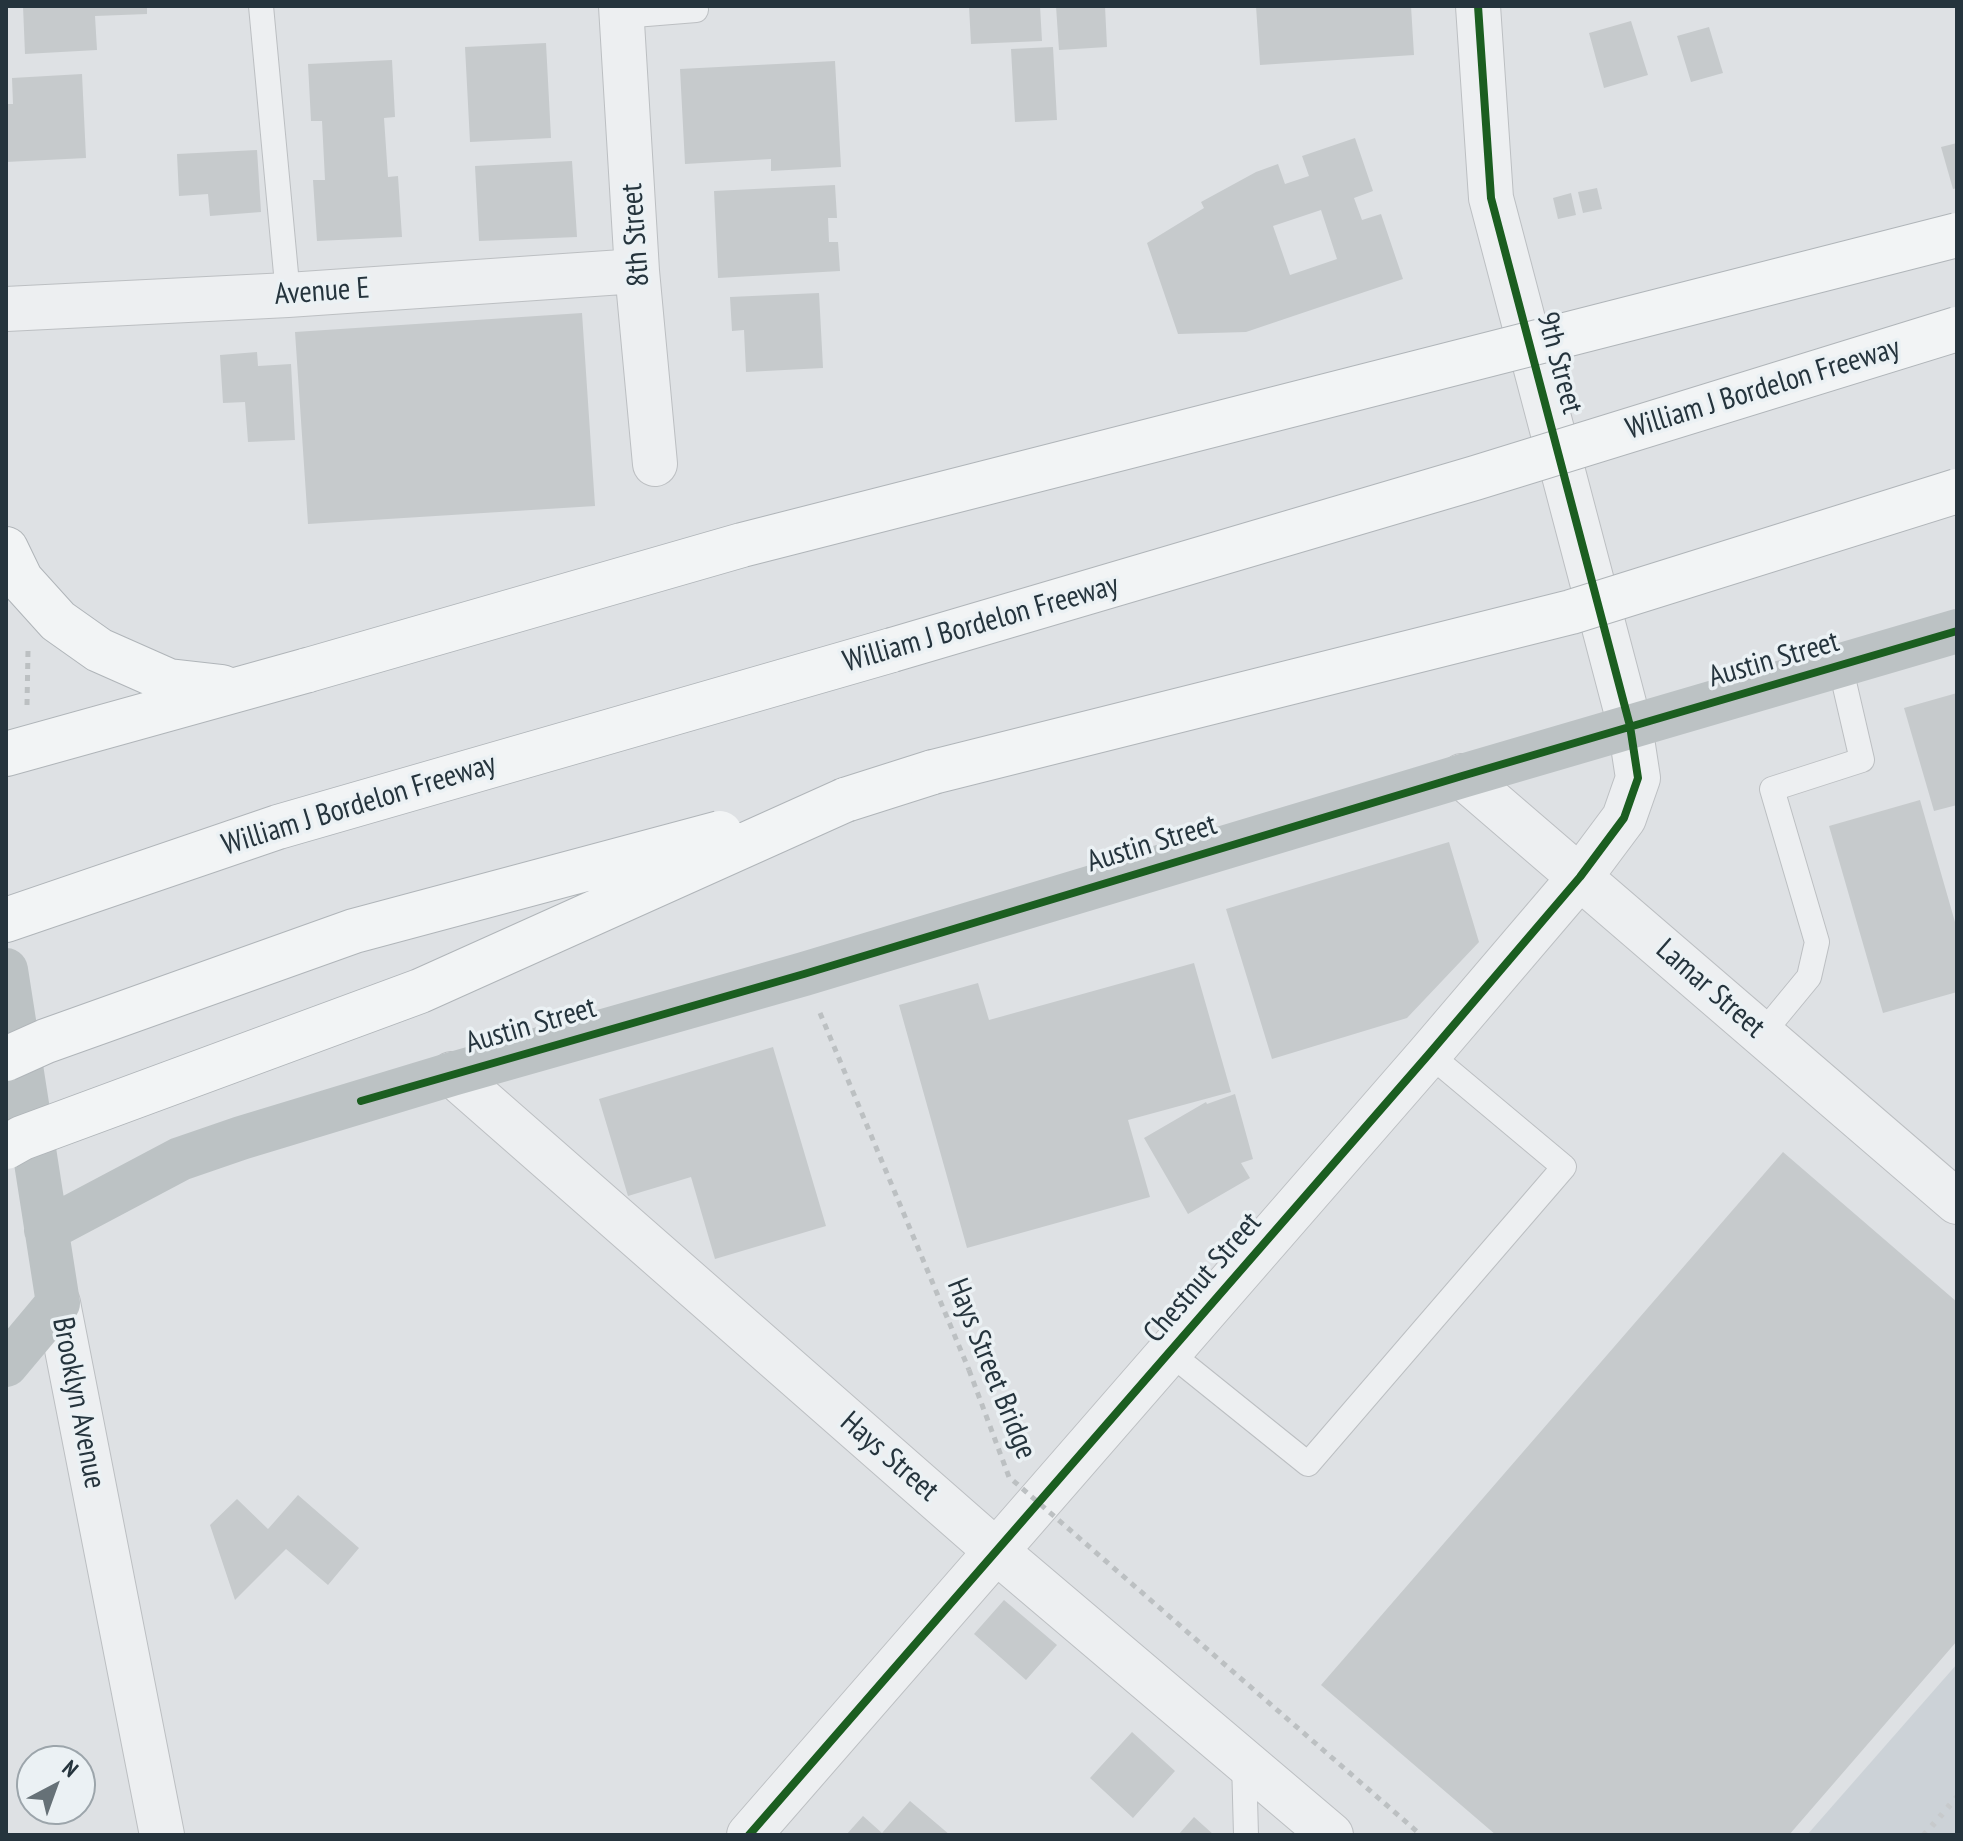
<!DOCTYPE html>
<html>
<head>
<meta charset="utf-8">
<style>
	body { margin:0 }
	#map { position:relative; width:1963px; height:1841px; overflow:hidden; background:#dee1e4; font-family:"PT Sans Narrow",sans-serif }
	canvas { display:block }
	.frame { position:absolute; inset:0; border:8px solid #25343d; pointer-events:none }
	.north { position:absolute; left:16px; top:1745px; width:80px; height:80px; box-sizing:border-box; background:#ebf1f4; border:2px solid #9ca5ab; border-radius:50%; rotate:41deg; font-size:22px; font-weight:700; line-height:32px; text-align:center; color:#25343d }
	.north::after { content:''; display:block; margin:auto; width:28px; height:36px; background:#667177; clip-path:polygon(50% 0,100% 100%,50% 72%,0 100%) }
</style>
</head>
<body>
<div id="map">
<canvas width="1963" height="1841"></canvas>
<div class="frame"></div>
<div class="north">N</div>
</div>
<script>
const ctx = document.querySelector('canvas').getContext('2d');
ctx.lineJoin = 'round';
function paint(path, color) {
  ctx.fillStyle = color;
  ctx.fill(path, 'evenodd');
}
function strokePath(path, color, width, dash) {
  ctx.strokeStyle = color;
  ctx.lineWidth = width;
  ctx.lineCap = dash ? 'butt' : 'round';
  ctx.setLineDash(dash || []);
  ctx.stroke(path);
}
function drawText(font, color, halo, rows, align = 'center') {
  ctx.font = font + ' "PT Sans Narrow",sans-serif';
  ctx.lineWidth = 7;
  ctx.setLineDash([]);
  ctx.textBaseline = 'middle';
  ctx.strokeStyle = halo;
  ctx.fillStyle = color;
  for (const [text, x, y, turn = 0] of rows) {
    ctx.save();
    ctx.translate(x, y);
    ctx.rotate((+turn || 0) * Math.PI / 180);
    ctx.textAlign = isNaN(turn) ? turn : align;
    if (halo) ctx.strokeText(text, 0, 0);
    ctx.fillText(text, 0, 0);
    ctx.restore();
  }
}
paint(new Path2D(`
	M1957 1664V1835H1807Z`), '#ccd2d7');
paint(new Path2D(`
	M23 6H147V14L95 16 97 50 25 54Z
	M969 6H1040L1042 41 971 44Z
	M1056 6H1105L1107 47 1059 50Z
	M1256 6H1411L1414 55 1260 65Z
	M1631 21 1648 75 1604 88 1589 33Z
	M1709 27 1723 73 1691 82 1677 36Z
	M546 43 551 138 470 142 465 47Z
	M1053 47 1057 120 1015 122 1011 49Z
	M392 60 395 117 384 118 388 177 398 176 402 237 317 241 313 180H325L322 121H311L308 64Z
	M835 61 841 167 771 171V159L685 164 680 69Z
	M82 74 86 158 6 162V104H13L12 78Z
	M1355 138 1373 191 1354 198 1362 220 1381 214 1403 279 1246 332 1178 334 1147 243 1204 208 1201 202 1256 172 1278 164 1285 184 1309 176 1302 156ZM1321 210 1337 259 1290 275 1273 226Z
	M1957 143V188L1953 189 1941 147Z
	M257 150 261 212 210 216 208 194 179 196 177 154Z
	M572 161 577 237 479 241 475 166Z
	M835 185 837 218H828L829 242H838L840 271 718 278 714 191Z
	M1597 188 1602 209 1583 213 1578 192Z
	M1571 193 1576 215 1558 219 1553 198Z
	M819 293 823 368 746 372 744 330 732 331 730 297Z
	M582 313 595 506 308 524 295 332Z
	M257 352 258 366 291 364 295 440 248 442 245 402 223 403 220 355Z
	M1957 693V805L1934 811 1904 708Z
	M1920 800 1957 929V992L1883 1013 1829 826Z
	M1449 842 1479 942 1407 1018 1272 1059 1226 909Z
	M1194 963 1231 1092 1128 1120 1150 1197 967 1248 899 1005 978 983 989 1020Z
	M773 1047 826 1226 715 1259 691 1177 628 1196 599 1099Z
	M1235 1094 1253 1159 1241 1163 1250 1178 1188 1214 1144 1138 1206 1102 1207 1104Z
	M1783 1152 1957 1302V1641L1789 1835H1496L1321 1685Z
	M298 1495 359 1548 328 1585 286 1549 235 1600 210 1525 237 1499 268 1529Z
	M1004 1600 1057 1645 1026 1680 974 1634Z
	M1132 1732 1175 1771 1133 1818 1090 1778Z
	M910 1801 950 1835H846L863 1816 882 1833Z
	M1194 1817 1214 1835H1178Z`), '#c6cacc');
const lane = new Path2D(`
	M261 6 288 295
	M622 16 696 10
	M1762 1034 1809 977 1817 942 1772 789 1862 760 1840 665
	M1170 1353 1308 1464 1564 1167 1429 1054
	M1244 1761 1246 1835`);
const street = new Path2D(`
	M621 6 637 271 655 464
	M6 309 288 295 637 271
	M1462 776 1957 1202
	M452 1074 996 1551 1331 1835
	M58 1303 162 1835
	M749 1835 1429 1054 1580 877 1624 818 1638 778 1630 726 1491 198 1478 6`);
const highway = new Path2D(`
	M6 549 21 580 58 621 99 650 169 681 222 687
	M6 754 308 670
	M845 800 933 772
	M6 920 278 827 892 650`);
strokePath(lane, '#bcbfc2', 26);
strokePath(street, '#bcbfc2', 46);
strokePath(highway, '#b0b5b9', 46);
strokePath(new Path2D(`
	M27 705 28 651
	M820 1013 969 1370`), '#bcc0c2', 5, [6, 6]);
strokePath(lane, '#edeff1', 24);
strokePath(street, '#edeff1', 44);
strokePath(new Path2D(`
	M6 970 58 1303 6 1365
	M46 1230 180 1159 241 1138 452 1074 804 974 1462 776 1957 631`), '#bcc2c4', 44);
strokePath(highway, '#f2f4f5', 44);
strokePath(new Path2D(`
	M1924 1835 1957 1797`), '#c7cacc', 6, [4, 8]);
const highwayBridge = new Path2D(`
	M892 650 1475 478 1957 329
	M308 670 742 545 1957 235
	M933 772 1571 612 1957 491
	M6 1059 46 1041 354 931 720 833
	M6 1147 22 1138 420 991 845 800`);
strokePath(highwayBridge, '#b0b5b9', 46, []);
strokePath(new Path2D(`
	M969 1370 1009 1477 1421 1835`), '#bcc0c2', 5, [6, 6]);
strokePath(highwayBridge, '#f2f4f5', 44);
strokePath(new Path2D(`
	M361 1101 804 974 1462 776 1957 631
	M749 1835 1429 1054 1580 877 1624 818 1638 778 1630 726 1491 198 1478 6`), '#1b5e20', 8);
drawText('30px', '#25343d', '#ebf1f4', [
	["8th Street",636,235,-94],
	["Avenue E",322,292,-4],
	["9th Street",1559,363,75],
	["William J Bordelon Freeway",1763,389,-17],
	["William J Bordelon Freeway",981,624,-16],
	["Austin Street",1774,660,-16],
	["William J Bordelon Freeway",359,805,-17],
	["Austin Street",1152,844,-17],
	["Lamar Street",1710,989,41],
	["Austin Street",531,1026,-16],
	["Chestnut Street",1203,1278,-49],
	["Hays Street Bridge",991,1369,68],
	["Brooklyn Avenue",78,1403,79],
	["Hays Street",889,1457,41]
]);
</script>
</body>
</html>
